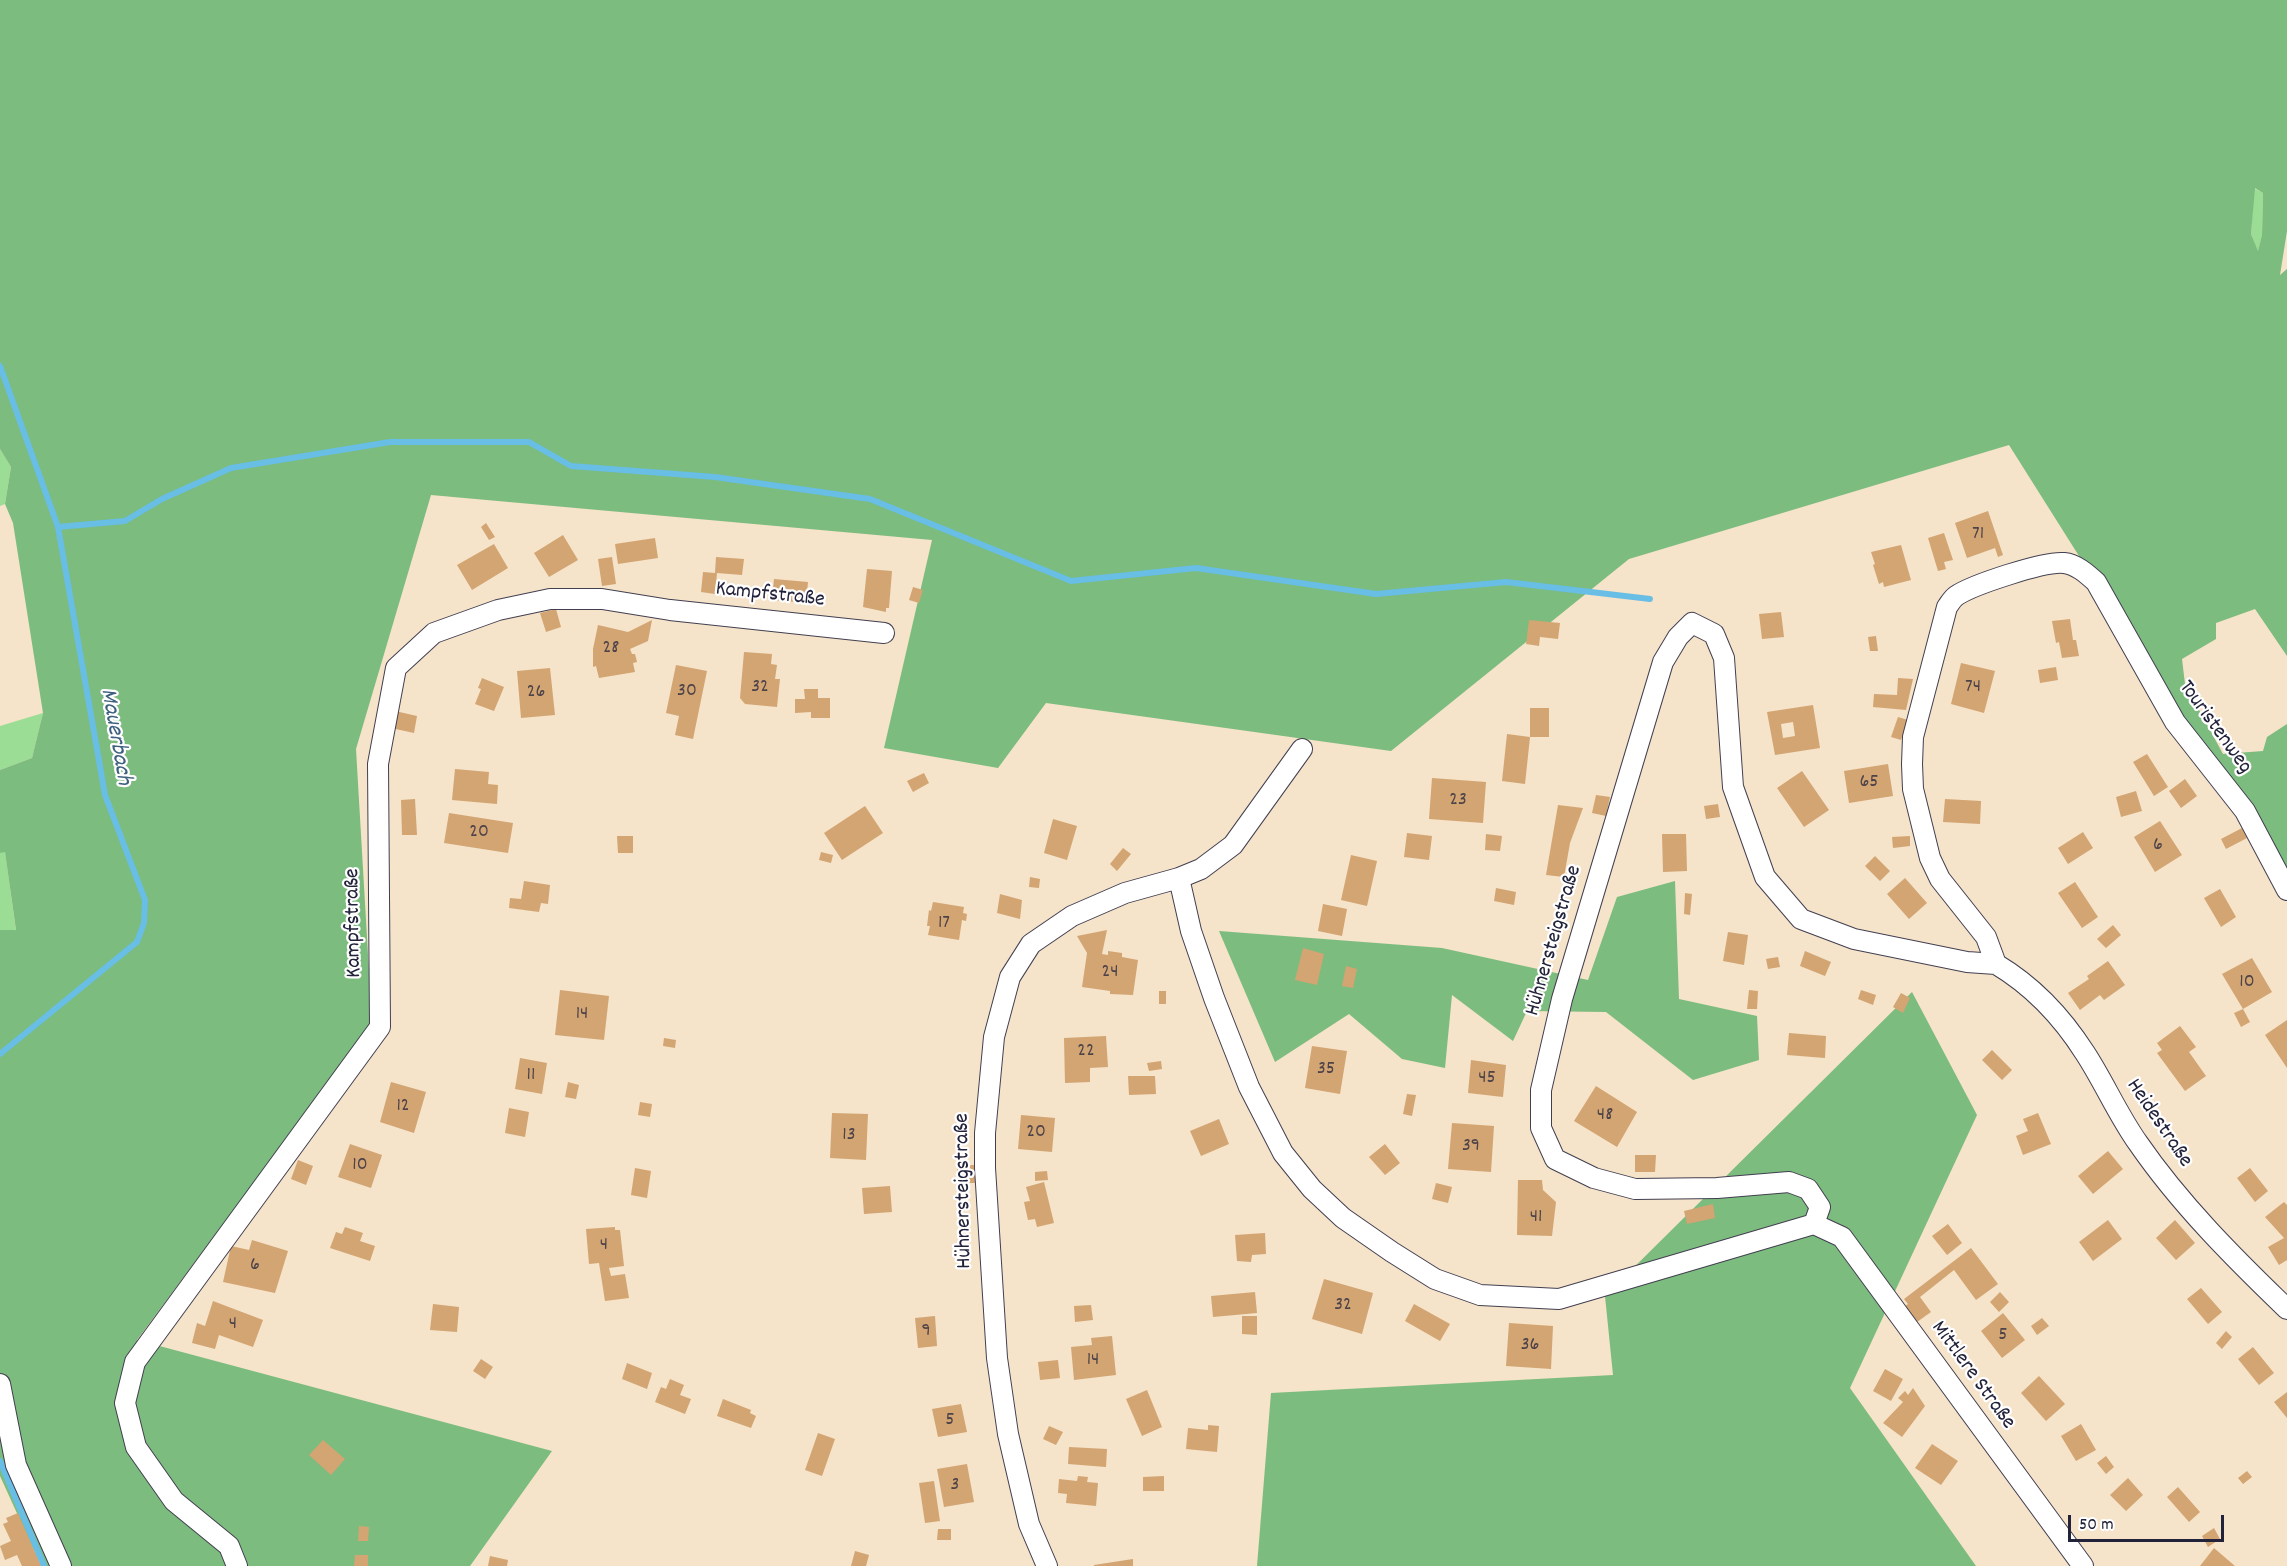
<!DOCTYPE html>
<html>
<head>
<meta charset="utf-8">
<style>
	body { margin:0 }
	#map { position:relative; width:2287px; height:1566px; overflow:hidden; background:#f5e3ca; font-family:Dekko,sans-serif }
	canvas { display:block }
	.scale { position:absolute; left:2068px; top:1515px; width:156px; height:27px; box-sizing:border-box; border:3px solid #22223b; border-top:0; padding-left:8px; font-size:18px; line-height:21px; white-space:nowrap; color:#22223b; -webkit-text-stroke:4px #fff; paint-order:stroke }
</style>
</head>
<body>
<div id="map">
<canvas width="2287" height="1566"></canvas>
<div class="scale">50 m</div>
</div>
<script>
const ctx = document.querySelector('canvas').getContext('2d');
ctx.lineJoin = 'round';
function paint(path, color) {
  ctx.fillStyle = color;
  ctx.fill(path, 'evenodd');
}
function strokePath(path, color, width, dash) {
  ctx.strokeStyle = color;
  ctx.lineWidth = width;
  ctx.lineCap = dash ? 'butt' : 'round';
  ctx.setLineDash(dash || []);
  ctx.stroke(path);
}
function drawText(font, color, halo, rows, align = 'center') {
  ctx.font = font + ' Dekko,sans-serif';
  ctx.lineWidth = 4.5;
  ctx.setLineDash([]);
  ctx.textBaseline = 'middle';
  ctx.strokeStyle = halo;
  ctx.fillStyle = color;
  for (const [text, x, y, turn = 0] of rows) {
    ctx.save();
    ctx.translate(x, y);
    ctx.rotate((+turn || 0) * Math.PI / 180);
    ctx.textAlign = isNaN(turn) ? turn : align;
    if (halo) ctx.strokeText(text, 0, 0);
    ctx.fillText(text, 0, 0);
    ctx.restore();
  }
}
paint(new Path2D(`
	M2254 188 2263 193 2262 235 2258 252 2251 234Z
	M0 449 11 467 5 504 0 506Z
	M43 713 32 758 0 770V726Z
	M5 851 16 931 0 930V853Z`), '#9bdd94');
paint(new Path2D(`
	M0 0H2287V231L2280 275 2287 269V656L2255 609 2216 623V639L2182 659 2185 684 2223 754 2263 751 2267 737 2287 724V886L2009 445 1629 559 1391 751 1046 703 998 768 884 748 932 540 431 495 356 749 372 1023 137 1340 552 1451 470 1566H41L0 1476V930H16L5 852 0 853V770L32 758 43 713 13 523 5 504 11 467 0 449ZM2255 188 2263 193 2262 235 2258 251 2251 234Z
	M1675 881 1679 999 1757 1016 1759 1060 1693 1080 1606 1012 1527 1011 1513 1041 1452 995 1445 1068 1402 1059 1349 1014 1275 1062 1219 931 1442 948 1588 980 1617 897Z
	M1912 992 1977 1115 1850 1388 1976 1566H1257L1271 1393 1613 1375 1605 1296Z`), '#7cbc7e');
strokePath(new Path2D(`
	M0 366 58 527 105 795 145 900 144 923 137 942 0 1054
	M58 527 125 521 162 499 231 468 390 442H529L571 466 715 477 870 499 1071 581 1196 568 1376 594 1506 582 1650 599
	M0 1461 44 1566`), '#68bee5', 6);
paint(new Path2D(`
	M1988 511 2003 555 1998 557 1995 548 1967 558 1955 523Z
	M486 523 495 537 489 540 481 527Z
	M1944 533 1953 560 1944 562 1946 569 1938 571 1928 538Z
	M563 535 578 560 549 577 534 553Z
	M655 538 658 558 618 564 615 544Z
	M494 544 508 568 472 590 457 565Z
	M1901 545 1911 580 1884 587 1883 582 1879 584 1873 565 1875 564 1871 552Z
	M612 557 616 584 602 586 598 559Z
	M716 557 744 559 742 575 717 573 715 594 701 592 703 572 715 573Z
	M867 569 892 571 889 608H886V612L863 607Z
	M774 579 808 582 806 603 772 600Z
	M913 587 923 590 919 603 909 600Z
	M556 609 561 627 546 632 540 613Z
	M1781 612 1784 637 1762 639 1759 614Z
	M2070 619 2073 640H2076L2079 656 2062 658 2059 642 2056 643 2052 621Z
	M652 620 648 641 630 649 632 654H635L637 662 633 663 635 672 599 678 596 666 593 667V649L598 625 628 632Z
	M1529 620 1560 623 1558 639 1540 637 1539 646 1526 644Z
	M1876 636 1878 651H1870L1868 637Z
	M744 652 772 654 771 664 777 665 775 679H780L777 707 745 704 740 698Z
	M1961 663 1995 671 1984 713 1951 704Z
	M676 665 707 671 693 739 675 735 679 716 666 713Z
	M2056 667 2058 680 2040 683 2038 670Z
	M550 668 555 715 521 718 517 671Z
	M482 678 504 687 494 711 475 704 481 689 478 688Z
	M1898 678 1913 679 1906 710 1873 707 1874 694 1897 695Z
	M804 689H818V698H830V718H811V712L795 713V699H805Z
	M1813 705 1820 748 1775 755 1767 712ZM1793 722 1795 736 1783 738 1781 724Z
	M1530 708H1549V737H1530Z
	M395 711 417 716 414 733 391 728Z
	M1898 717 1908 720 1901 740 1891 737Z
	M1507 734 1530 737 1525 784 1502 781Z
	M2147 754 2168 787 2154 796 2133 762Z
	M1888 764 1893 796 1849 803 1844 771Z
	M455 769 489 772 488 784 498 785 497 804 452 800Z
	M1802 771 1829 810 1804 827 1777 788Z
	M924 773 929 783 913 792 907 781Z
	M1432 778 1486 782 1483 823 1429 819Z
	M2185 779 2197 796 2181 808 2169 791Z
	M2136 791 2142 811 2121 817 2116 797Z
	M1596 795 1610 797 1606 816 1592 813Z
	M415 799 417 835H402L401 800Z
	M1945 799 1981 801 1980 824 1943 822Z
	M1718 804 1720 817 1706 819 1704 806Z
	M1558 805 1583 808 1570 843 1564 877 1546 875Z
	M865 806 883 833 842 860 824 833Z
	M449 813 513 823 508 853 444 843Z
	M1053 819 1077 826 1067 860 1044 853Z
	M2160 821 2182 855 2155 872 2134 837Z
	M2242 828 2247 838 2226 849 2221 839Z
	M2083 832 2093 848 2068 864 2058 848Z
	M1407 833 1432 836 1429 860 1404 857Z
	M1486 834 1502 836 1500 851 1485 850Z
	M1662 834H1686L1687 871 1663 872Z
	M617 836H633V853H618Z
	M1910 836V846L1893 848 1892 837Z
	M1123 848 1131 854 1117 871 1110 864Z
	M821 852 833 855 831 863 819 860Z
	M1351 855 1377 861 1367 906 1341 900Z
	M1875 856 1890 871 1880 881 1865 866Z
	M1030 877 1040 879 1039 888 1029 887Z
	M1905 878 1927 903 1909 919 1887 894Z
	M524 881 550 885 548 904 541 903 539 912 509 908 510 898 521 899Z
	M2075 882 2098 917 2082 928 2058 893Z
	M1496 888 1516 892 1514 905 1494 901Z
	M2220 889 2236 917 2221 927 2204 898Z
	M1685 893 1692 894 1690 915 1684 914Z
	M1000 894 1022 900 1020 919 997 913Z
	M933 902 964 907 963 913 967 914 966 921 962 920 959 940 928 935 930 926H927L929 910 931 911Z
	M1323 904 1347 909 1342 936 1318 931Z
	M2113 925 2121 935 2106 948 2097 939Z
	M1107 930 1102 954 1108 955V951L1122 953V957L1138 960 1133 995 1110 994V991L1082 987 1087 953 1077 936Z
	M1728 932 1748 935 1744 965 1723 961Z
	M1303 948 1324 954 1317 985 1295 980Z
	M1805 951 1831 962 1825 976 1800 966Z
	M1778 957 1780 967 1768 969 1766 959Z
	M2252 958 2272 992 2243 1009 2222 974Z
	M2108 961 2125 985 2104 1000 2100 995 2080 1010 2068 993 2089 979 2087 976Z
	M1346 966 1357 969 1353 988 1342 986Z
	M560 990 609 996 604 1040 555 1035Z
	M1749 990 1758 991 1757 1009H1747Z
	M1861 990 1876 995 1873 1005 1858 999Z
	M1159 991H1166V1004H1159Z
	M1901 993 1910 998 1903 1013 1893 1007Z
	M2243 1009 2250 1022 2241 1027 2234 1013Z
	M2287 1020V1068L2265 1035Z
	M2180 1026 2196 1047 2189 1052 2206 1076 2185 1091 2157 1053 2162 1050 2157 1043Z
	M1789 1033 1826 1036 1825 1058 1787 1055Z
	M1106 1036 1108 1067 1090 1068V1082L1065 1083 1064 1038Z
	M664 1038 676 1040 675 1048 663 1046Z
	M1312 1046 1347 1051 1340 1094 1305 1088Z
	M1992 1050 2012 1070 2002 1080 1982 1060Z
	M520 1058 547 1063 542 1094 515 1089Z
	M1471 1060 1506 1065 1503 1097 1468 1093Z
	M1161 1061 1162 1069 1149 1071 1147 1063Z
	M1128 1076H1155L1156 1094 1129 1095Z
	M391 1082 426 1092 414 1133 380 1122Z
	M568 1082 579 1085 576 1099 565 1097Z
	M1596 1086 1637 1112 1617 1147 1574 1121Z
	M1407 1094 1416 1095 1412 1116 1403 1114Z
	M640 1102 652 1104 650 1117 638 1115Z
	M509 1108 529 1112 525 1137 505 1133Z
	M832 1113 868 1114 866 1160 830 1158Z
	M2038 1113 2051 1144 2023 1155 2016 1136 2028 1131 2023 1119Z
	M1021 1115 1055 1118 1052 1152 1018 1149Z
	M1219 1119 1229 1144 1201 1156 1190 1131Z
	M1452 1123 1494 1126 1491 1172 1448 1169Z
	M350 1144 382 1155 371 1188 338 1177Z
	M1385 1144 1400 1163 1385 1175 1369 1157Z
	M2108 1151 2123 1169 2093 1194 2078 1176Z
	M1635 1155H1656L1655 1172H1635Z
	M298 1160 313 1166 306 1185 291 1179Z
	M957 1165H975V1183H957Z
	M635 1168 651 1171 647 1198 631 1195Z
	M2250 1168 2268 1191 2255 1202 2237 1178Z
	M1047 1171 1048 1180 1035 1181V1172Z
	M1518 1180H1542L1543 1190 1556 1202 1552 1236 1517 1235Z
	M1044 1182 1054 1223 1037 1227 1035 1219 1028 1220 1024 1202 1030 1201 1026 1187Z
	M1436 1183 1452 1187 1448 1203 1432 1199Z
	M890 1186 892 1212 864 1214 862 1188Z
	M2284 1202 2287 1205V1260L2279 1265 2268 1247 2284 1238 2265 1217Z
	M1713 1204 1715 1218 1687 1224 1684 1211Z
	M2108 1220 2122 1239 2093 1261 2079 1242Z
	M2175 1220 2195 1243 2176 1260 2156 1238Z
	M1948 1224 1962 1243 1947 1255 1932 1236Z
	M345 1227 363 1233 360 1241 375 1246 370 1261 330 1248 336 1232 342 1234Z
	M615 1227V1230H620L624 1266 609 1268 611 1276 625 1274 629 1298 605 1301 599 1263 589 1264 586 1229Z
	M1265 1233 1266 1254 1252 1255 1251 1262 1237 1261 1235 1235Z
	M252 1240 288 1251 275 1293 223 1282 231 1246 249 1250Z
	M1971 1248 1998 1284 1976 1300 1954 1270 1920 1297 1931 1312 1917 1322 1905 1306 1908 1304 1904 1299Z
	M1324 1279 1373 1293 1362 1334 1312 1319Z
	M2201 1288 2222 1312 2208 1324 2187 1299Z
	M1255 1292 1257 1313 1213 1317 1211 1296Z
	M2000 1292 2009 1302 1999 1312 1990 1302Z
	M213 1301 263 1320 253 1347 219 1335 215 1349 192 1343 197 1323 205 1326Z
	M433 1304 459 1307 457 1332 430 1330Z
	M1414 1304 1450 1324 1440 1341 1405 1321Z
	M1091 1305 1093 1320 1075 1322 1074 1306Z
	M2003 1313 2025 1340 2002 1358 1981 1331Z
	M935 1316 937 1346 918 1348 915 1318Z
	M1242 1316H1257V1335L1242 1334Z
	M2042 1318 2049 1326 2037 1335 2031 1326Z
	M1509 1323 1553 1326 1551 1369 1506 1366Z
	M2226 1331 2232 1337 2222 1349 2216 1343Z
	M1112 1336 1116 1375 1074 1380 1071 1347 1092 1345 1091 1338Z
	M2253 1347 2274 1373 2259 1385 2238 1359Z
	M481 1359 493 1367 485 1379 473 1371Z
	M1058 1360 1060 1378 1040 1380 1038 1362Z
	M627 1363 652 1373 647 1389 622 1379Z
	M1885 1369 1903 1379 1891 1401 1873 1391Z
	M2039 1376 2065 1404 2046 1421 2021 1393Z
	M670 1379 684 1385 680 1395 691 1399 685 1414 655 1402 661 1387 666 1389Z
	M1913 1388 1925 1406 1902 1437 1883 1423 1903 1402 1898 1398 1905 1391 1908 1395Z
	M1147 1390 1162 1427 1142 1436 1126 1399Z
	M2287 1392V1418L2274 1402Z
	M723 1399 751 1410 750 1413 756 1416 751 1428 717 1416Z
	M961 1404 967 1432 938 1437 932 1409Z
	M2081 1424 2096 1450 2076 1461 2061 1436Z
	M1208 1425 1219 1426 1217 1452 1186 1449 1188 1428 1208 1430Z
	M1049 1426 1063 1432 1056 1445 1043 1439Z
	M818 1433 835 1439 822 1476 805 1470Z
	M323 1440 345 1459 331 1475 309 1455Z
	M1932 1444 1958 1461 1941 1485 1915 1468Z
	M1069 1447 1107 1449 1106 1467 1068 1464Z
	M2106 1456 2114 1467 2106 1474 2097 1463Z
	M967 1464 974 1502 944 1507 937 1469Z
	M2247 1471 2252 1477 2243 1484 2238 1478Z
	M1078 1476 1088 1477 1087 1482 1098 1483 1096 1506 1066 1503 1067 1494 1058 1493 1059 1479 1077 1481Z
	M1164 1476V1491H1143V1477Z
	M2128 1478 2143 1495 2126 1511 2110 1495Z
	M934 1481 940 1521 925 1523 919 1483Z
	M2178 1487 2200 1512 2189 1522 2167 1497Z
	M18 1513 33 1548 41 1566H22L17 1555 5 1560 0 1546 11 1541 3 1524 8 1522 6 1518Z
	M359 1526 369 1527 368 1541H358Z
	M2214 1528 2220 1539 2208 1547 2202 1536Z
	M938 1529H951V1540H937Z
	M2214 1548 2235 1566H2200Z
	M855 1551 869 1555 866 1566H851Z
	M355 1555H368V1566H354Z
	M490 1556 508 1560 507 1566H488Z
	M1133 1559V1566H1094V1565Z`), '#d3a572');
const street = new Path2D(`
	M1179 878 1201 869 1233 845 1302 749
	M1996 964C2033 986 2062 1017 2085 1053 2104 1082 2118 1115 2138 1143 2180 1204 2234 1258 2287 1309
	M1814 1224 1842 1237 2083 1566
	M0 1384 16 1465 61 1566
	M237 1566 229 1546 174 1501 136 1447 125 1403 135 1362 380 1027 378 764 396 668 434 633 498 610 550 599H602L670 610 884 633
	M1047 1566 1029 1524 1008 1434 997 1358 985 1168V1133L994 1037 1010 977 1031 944 1072 916 1125 893 1179 878 1191 931 1214 998 1249 1087 1283 1153 1312 1189 1343 1218 1392 1252 1435 1279 1480 1295 1559 1299 1814 1224 1820 1207 1808 1189 1789 1182 1717 1188 1635 1189 1594 1178 1555 1159 1541 1128V1090L1562 999 1663 662 1678 637 1692 623 1714 634 1724 658 1733 787 1765 877 1801 919 1854 939 1967 962 1996 964 1986 937 1940 879 1930 858 1913 789 1912 764 1913 737 1947 607C1950 603 1952 599 1956 596 1972 585 2044 561 2064 563 2076 564 2087 574 2096 582L2175 722 2245 811 2287 890`);
strokePath(street, '#423f50', 22);
strokePath(street, '#fff', 20);
drawText('20px', '#4e4349', null, [
	["71",1978,535],
	["28",611,649],
	["32",760,688],
	["74",1973,688],
	["30",687,692],
	["26",536,693],
	["65",1869,783],
	["23",1458,801],
	["20",479,833],
	["6",2158,846],
	["17",944,924],
	["24",1110,973],
	["10",2247,983],
	["14",582,1015],
	["22",1086,1052],
	["35",1326,1070],
	["11",531,1076],
	["45",1487,1079],
	["12",403,1107],
	["48",1605,1116],
	["20",1036,1133],
	["13",849,1136],
	["39",1471,1147],
	["10",360,1166],
	["41",1536,1218],
	["4",604,1246],
	["6",255,1266],
	["32",1343,1306],
	["4",233,1325],
	["9",926,1332],
	["5",2003,1336],
	["36",1530,1346],
	["14",1093,1361],
	["5",950,1421],
	["3",955,1486]
]);
drawText('22px', '#22223b', '#fff', [
	["Kampfstraße",770,596,6],
	["Touristenweg",2214,728,54],
	["Kampfstraße",355,923,-91],
	["Hühnersteigstraße",1555,941,-74],
	["Heidestraße",2158,1124,56],
	["Hühnersteigstraße",965,1191,-91],
	["Mittlere Straße",1972,1376,54]
]);
drawText('italic 24px', '#3e607f', '#fff', [
	["Mauerbach",114,737,80]
]);
</script>
</body>
</html>
